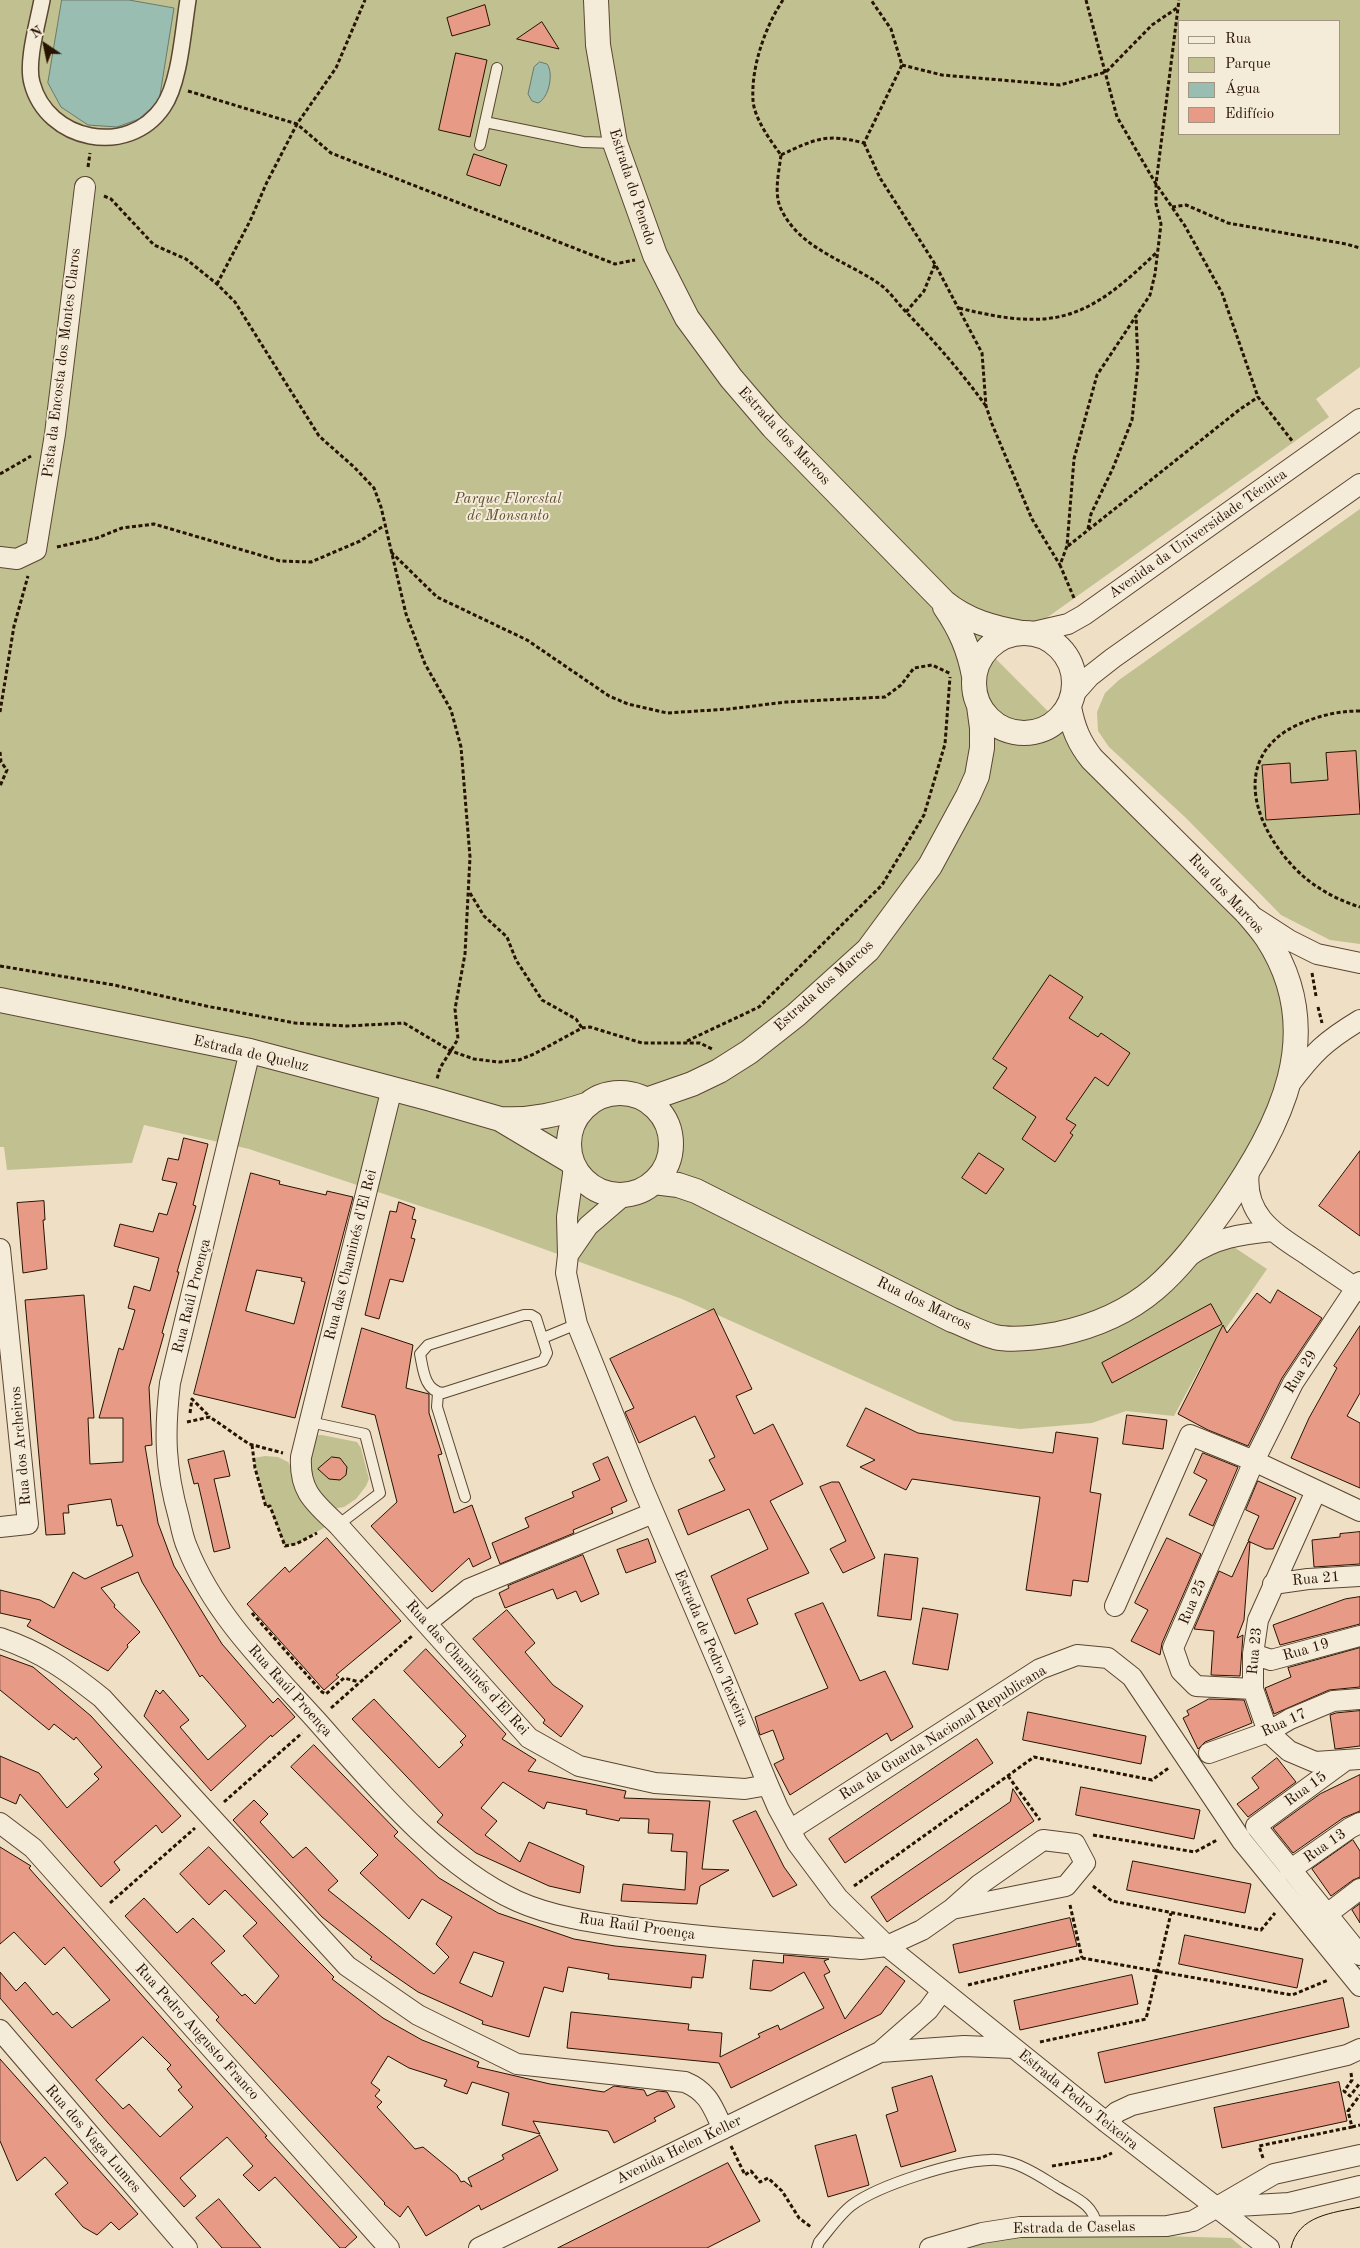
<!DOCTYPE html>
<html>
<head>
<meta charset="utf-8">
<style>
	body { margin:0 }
	#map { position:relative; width:1360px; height:2248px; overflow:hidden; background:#efe0c5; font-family:"Old Standard TT",serif }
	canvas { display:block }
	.legend { position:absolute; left:1178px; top:20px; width:162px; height:115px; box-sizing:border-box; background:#f5ebd9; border:1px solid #a39482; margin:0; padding:6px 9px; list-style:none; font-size:15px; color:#281200 }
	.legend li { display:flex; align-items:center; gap:10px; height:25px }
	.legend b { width:25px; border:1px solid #a39482 }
	.north { position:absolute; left:20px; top:20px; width:50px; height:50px; -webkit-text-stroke:4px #f5ebd9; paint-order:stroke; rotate:326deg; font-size:14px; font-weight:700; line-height:20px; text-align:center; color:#281200 }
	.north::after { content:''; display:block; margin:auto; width:18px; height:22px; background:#281200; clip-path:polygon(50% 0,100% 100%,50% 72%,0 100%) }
</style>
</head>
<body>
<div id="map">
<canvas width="1360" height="2248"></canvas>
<ul class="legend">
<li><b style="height:6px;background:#f5ebd9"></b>Rua</li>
<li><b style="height:14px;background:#c0c090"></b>Parque</li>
<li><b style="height:14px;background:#9abdb2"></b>Água</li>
<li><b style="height:14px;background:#e79b86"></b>Edifício</li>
</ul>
<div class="north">N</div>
</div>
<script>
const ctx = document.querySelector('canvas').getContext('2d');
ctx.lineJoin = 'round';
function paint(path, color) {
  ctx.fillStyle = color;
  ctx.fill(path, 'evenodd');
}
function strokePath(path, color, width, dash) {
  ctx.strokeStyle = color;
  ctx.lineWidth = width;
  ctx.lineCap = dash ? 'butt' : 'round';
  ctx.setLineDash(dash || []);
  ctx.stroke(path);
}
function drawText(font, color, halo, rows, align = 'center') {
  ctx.font = font + ' "Old Standard TT",serif';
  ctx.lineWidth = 4;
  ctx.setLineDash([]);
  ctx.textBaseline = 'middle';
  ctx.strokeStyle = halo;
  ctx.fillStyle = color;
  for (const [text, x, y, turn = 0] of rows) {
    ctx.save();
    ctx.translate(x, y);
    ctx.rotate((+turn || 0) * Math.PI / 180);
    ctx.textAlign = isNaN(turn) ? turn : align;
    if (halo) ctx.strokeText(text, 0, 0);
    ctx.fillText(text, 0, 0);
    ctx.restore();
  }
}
paint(new Path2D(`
	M0 0H1360V367L1316 399 1329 417 993 656 1208 872 1261 928 1295 1048 1274 1125 1205 1228 1267 1269 1204 1360 1174 1416 1126 1411 1092 1423 1020 1429 954 1421 682 1299 483 1227 249 1149 144 1125 132 1163 7 1170 4 1147H0ZM1179 21H1339V134H1179Z
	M1360 509V944L1330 940 1281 915 1186 818 1109 747 1098 731 1097 712 1105 693 1119 680Z
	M317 1435H322L357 1442 361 1448 369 1479 366 1486 356 1499 344 1507 333 1509C322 1497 310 1482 309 1465 308 1457 312 1446 314 1438Z
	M265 1456 278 1457 288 1462 327 1526 296 1544 285 1546 270 1506 266 1507 254 1458Z
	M1029 2232 1231 2238 1243 2248H950Z`), '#c0c090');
const water = new Path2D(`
	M62 0H129L174 8 159 101 139 119 117 127 88 125 61 107 48 83Z
	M540 62 547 64C554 73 549 98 538 103L532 101 528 94 534 67Z`);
paint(water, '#9abdb2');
strokePath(water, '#6c796b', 1);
const building = new Path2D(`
	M485 5 490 25 452 36 447 18Z
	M542 22 559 49 517 39Z
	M456 53 487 60 470 137 439 130Z
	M474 154 507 165 500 186 467 175Z
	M1356 751 1360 814 1266 820 1262 765 1290 763 1291 783 1328 780 1326 753Z
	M1050 975 1083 997 1069 1018 1098 1037 1101 1033 1130 1053 1108 1086 1095 1077 1066 1119 1076 1125 1070 1133 1073 1135 1055 1162 1022 1139 1036 1117 993 1088 1007 1068 993 1059Z
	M184 1138 208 1144 193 1205 196 1206 177 1272H179L162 1333 164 1334 149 1387 152 1445 145 1446 158 1523 174 1566 222 1644 273 1703 278 1698 295 1717 272 1737 271 1735 211 1791 144 1716 156 1690 160 1694 163 1690 189 1720 180 1727 208 1760 246 1726 202 1675 200 1677 142 1582 138 1572 101 1588 115 1605 114 1607 140 1632 127 1645 128 1647 108 1671 27 1626 31 1620 0 1613V1590L40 1600 54 1608 73 1572 85 1579 133 1556 122 1525 117 1526 111 1499 68 1505 69 1513H63L65 1534 46 1535 25 1300 84 1295 94 1418H88L90 1464 123 1462V1418H99L119 1348 123 1350 135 1310 128 1308 134 1286 150 1291 159 1258 114 1246 120 1224 153 1232 159 1213 167 1215 177 1183 162 1180 168 1158 178 1160Z
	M1360 1151V1236L1319 1206Z
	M979 1153 1004 1169 986 1194 962 1178Z
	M251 1173 280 1181 279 1184 326 1195 327 1191 353 1197 295 1418 194 1394ZM257 1270 302 1278 301 1281 305 1282 294 1324 246 1311Z
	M44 1201 45 1220H43L47 1269 23 1273 17 1203Z
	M399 1202 415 1208 412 1219 416 1220 411 1238 415 1239 403 1282 390 1279 379 1319 365 1315 390 1211 396 1212Z
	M1278 1290 1322 1318 1282 1378 1248 1446 1208 1430 1178 1414 1223 1325 1227 1333 1257 1293 1270 1303Z
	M1211 1304 1222 1324 1112 1383 1102 1363Z
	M714 1309 752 1389 736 1396 754 1434 773 1424 803 1484 770 1501 809 1573 747 1599 758 1624 735 1634 711 1576 768 1549 749 1509 688 1535 678 1510 725 1490 709 1460 715 1457 695 1416 639 1443 625 1412 634 1408 610 1359Z
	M1360 1326V1393L1347 1416 1360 1423V1488L1291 1458 1309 1418 1337 1368 1334 1366Z
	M362 1328 413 1345 406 1388 429 1394V1413L442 1454 438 1455 454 1513 472 1505 491 1558 473 1567 469 1558 432 1592 371 1526 397 1502 375 1415 342 1407Z
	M866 1408 918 1433 1053 1453 1056 1432 1098 1438 1090 1492 1101 1494 1088 1582 1073 1580 1071 1596 1026 1590 1040 1497 912 1479 906 1490 860 1467 875 1460 847 1446Z
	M1127 1415 1167 1420 1163 1449 1123 1444Z
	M224 1451 230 1476 214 1479 230 1548 214 1552 198 1483 194 1484 188 1460Z
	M1203 1453 1238 1467 1213 1526 1189 1515 1207 1480 1194 1473Z
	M332 1457 340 1458 347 1467 346 1475 340 1480 329 1479 318 1469Z
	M608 1457 627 1501 611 1508 613 1513 573 1530 574 1533 500 1564 492 1543 529 1527 525 1518 574 1497 572 1492 600 1480 593 1464Z
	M1258 1481 1296 1498 1273 1549H1266L1250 1542 1244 1620 1237 1638 1243 1635 1240 1676 1211 1675 1214 1631 1194 1629 1219 1571 1232 1577 1248 1542H1250L1248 1541 1259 1516 1246 1510Z
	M832 1482H839L875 1558 843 1573 830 1549 846 1541 820 1487Z
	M1360 1532V1564L1314 1567 1312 1540 1340 1537V1534Z
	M327 1538 401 1621 336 1675 339 1677 324 1690 247 1604 285 1567 289 1572Z
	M1167 1538 1201 1554 1162 1643 1160 1655 1131 1641 1148 1610 1135 1603Z
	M648 1539 656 1562 626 1573 617 1550Z
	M885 1554 918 1558 911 1620 878 1616Z
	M583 1555 599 1594 581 1602 576 1591 557 1599 553 1589 505 1608 499 1593 509 1588 508 1586Z
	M1360 1597V1624L1280 1645 1273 1625 1345 1599Z
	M823 1603 860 1681 885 1671 913 1727 891 1741 887 1733 790 1795 774 1764 784 1759 773 1730 760 1735 755 1717 828 1688 795 1614Z
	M923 1608 958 1614 948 1670 913 1664Z
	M507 1610 535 1643 525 1652 553 1685 583 1706 561 1737 543 1723 545 1720 473 1639Z
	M1360 1648V1687L1329 1690 1274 1714 1265 1688 1291 1677 1288 1668Z
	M426 1649 506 1734 502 1739 536 1760 528 1771 626 1791 624 1798 710 1801 702 1869 729 1870 700 1886 697 1904 621 1901 623 1884 685 1890 687 1852 671 1851 673 1834 648 1833 649 1819 620 1818 619 1821 586 1814 587 1810 547 1802 544 1809 503 1782 481 1808 497 1821 485 1835 520 1862 529 1842 584 1866 580 1893 549 1886 476 1853 437 1822 443 1815 352 1719 374 1699 439 1768 463 1745 460 1742 466 1736 404 1671Z
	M0 1655 33 1667 91 1716 181 1816 162 1833 156 1825 114 1862 120 1870 101 1887 20 1794 16 1804 0 1797V1756L39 1773 67 1808 99 1779 94 1774 102 1767 76 1737 74 1740 54 1724 49 1730 0 1690Z
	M1209 1699 1244 1700 1252 1723 1205 1742 1198 1749 1183 1718 1189 1715 1187 1711Z
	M1360 1711V1746L1335 1749 1330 1715 1336 1713Z
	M1028 1712 1146 1736 1141 1764 1023 1740Z
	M977 1739 993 1763 845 1863 829 1839Z
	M314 1745 398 1832 394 1836 439 1878 498 1913 574 1939 615 1946 706 1955 703 1978 692 1977 691 1988 608 1979 609 1974 568 1967 563 1992 544 1987 529 2037 482 2024 483 2021 418 1992 370 1959 372 1957 322 1917 233 1820 254 1800 268 1814 260 1822 293 1858 306 1847 338 1881 328 1890 434 1974 449 1957 436 1944 452 1917 422 1899 409 1919 360 1873 378 1855 291 1767ZM474 1952 504 1962 492 1997 460 1983Z
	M1277 1758 1296 1782 1248 1817 1237 1804 1259 1788 1252 1778Z
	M1360 1775V1811L1343 1818 1293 1853 1273 1828 1320 1794Z
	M1081 1787 1200 1810 1194 1839 1076 1815Z
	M1013 1789 1034 1821 887 1922 871 1897 1010 1802Z
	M756 1811 784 1867 797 1885 773 1897 733 1821Z
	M1353 1840 1360 1851V1877L1353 1880 1331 1896 1312 1869Z
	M0 1847 31 1866 29 1868 267 2136 265 2137 357 2237 345 2248H340L275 2177 259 2191 243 2175 253 2166 227 2137 180 2178 196 2196 184 2207 108 2123 0 1998V1972L16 1991 25 1982 53 2015 57 2012 72 2028 110 2000 64 1947 45 1965 14 1932 0 1944ZM143 2037 171 2065 167 2069 182 2087 178 2090 193 2107 160 2137 129 2104 123 2109 96 2080Z
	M209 1847 300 1943 334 1977 332 1979 383 2018 422 2040 479 2062 477 2067 550 2084 604 2092 614 2086 644 2090 647 2096 658 2091 667 2092 675 2107 654 2118 656 2121 614 2143 608 2131 533 2121 540 2134 502 2125 509 2093 472 2082 467 2094 444 2086 447 2080 409 2068 388 2056 371 2083 380 2090 375 2096 382 2102 377 2107 415 2149 423 2147 457 2175 461 2182 464 2181 472 2187 468 2178 504 2159 502 2155 540 2135 558 2170 481 2210 479 2205 426 2236 408 2206 400 2217 384 2204 385 2203 216 2020 219 2017 125 1916 144 1898 177 1933 193 1918 225 1951 211 1963 242 1996 245 1994 255 2004 279 1976 243 1936 257 1923 225 1890 209 1905 180 1874Z
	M1133 1861 1251 1884 1245 1913 1127 1890Z
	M1360 1904V1923L1352 1910Z
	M1070 1918 1077 1946 959 1973 953 1945Z
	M1185 1935 1303 1959 1297 1988 1179 1964Z
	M784 1955 829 1959 824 1961 830 1972 824 1975 845 2019 886 1966 905 1981 881 2014 731 2088 719 2063 567 2048 571 2012 689 2024 688 2030 722 2033 720 2057 760 2037 758 2034 778 2025 780 2030 824 2008 804 1972 771 1991 750 1989 753 1960 783 1963Z
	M1132 1975 1138 2004 1020 2030 1014 2001Z
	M1343 1998 1349 2027 1105 2083 1098 2053Z
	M0 2059 138 2214 119 2230 111 2222 97 2235 83 2227 55 2194 68 2183 45 2157 17 2181 0 2141Z
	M932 2076 956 2151 901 2167 886 2115 898 2111 892 2088Z
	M1339 2082 1347 2121 1222 2148 1214 2108Z
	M856 2135 869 2185 828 2197 815 2146Z
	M728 2163 760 2221 707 2248H558Z
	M219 2199 246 2231 261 2248H222L196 2218Z`);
paint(building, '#e79b86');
strokePath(building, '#281200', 1);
const service = new Path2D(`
	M485 122 583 142 615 143
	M480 145 497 68
	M524 1315H531L536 1318 547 1353 543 1361 443 1393C424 1391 423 1368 420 1354L428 1345Z
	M543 1338 577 1324
	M438 1393 437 1407 465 1497
	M310 1422 365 1434 380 1493 338 1525
	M817 2248 819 2242C829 2230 840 2214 852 2205 879 2185 955 2161 989 2160 996 2159 1005 2161 1012 2163 1029 2168 1044 2179 1059 2188 1077 2199 1093 2204 1097 2226`);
const pedestrian = new Path2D(`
	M42 0C38 22 26 62 32 83 47 141 128 158 163 107 180 83 183 30 188 0`);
const minor = new Path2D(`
	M0 557 17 559 36 550 55 434 85 187
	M1029 633 1068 624 1084 615 1360 419
	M1073 695 1090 676 1113 658 1360 484
	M1255 918 1289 940 1317 954 1360 963
	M250 1051 170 1383C164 1434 165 1468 179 1518 181 1527 183 1538 187 1547 214 1615 267 1666 316 1720 372 1783 439 1865 517 1901 555 1918 598 1923 640 1929 713 1939 787 1943 861 1949L887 1946 922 1930 952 1909 1066 1886 1085 1863 1075 1844 1043 1840 979 1885 952 1909
	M1289 1085C1313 1053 1325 1041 1360 1020
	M392 1088 301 1457C299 1492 315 1503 338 1525L529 1738 579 1766 655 1783 745 1789 768 1785
	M574 1167 567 1217 568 1255 566 1273 577 1324 643 1488 721 1670 768 1785 778 1808 797 1843 838 1898 887 1946 1106 2122 1269 2248
	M1249 1171C1243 1216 1276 1234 1309 1256 1326 1268 1343 1279 1360 1291
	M0 1249 28 1524 0 1527
	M568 1255 588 1226 624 1195
	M1189 1256C1215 1238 1241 1234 1272 1231
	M1316 1491 1258 1620 1253 1654V1689L1268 1732 1289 1751 1315 1762 1360 1759
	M1273 1584 1308 1579 1360 1576
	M1115 1606 1190 1435 1254 1461 1360 1511
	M426 1623 469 1589 653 1513
	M0 1638C42 1652 68 1671 102 1698L347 1966 418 2015 517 2064 685 2082C709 2092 713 2108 723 2129
	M1253 1654 1271 1660 1360 1636
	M1253 1689 1196 1686 1181 1671 1173 1648 1254 1461 1293 1383 1360 1282
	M1209 1753 1268 1732 1290 1719 1333 1701 1360 1699
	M1346 1760 1256 1826 1360 1955
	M0 1823 33 1848 389 2248
	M790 1830 1040 1669 1077 1655 1108 1658 1132 1677 1242 1841 1360 1986
	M1290 1870 1350 1828 1360 1823
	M1326 1915 1360 1889
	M0 2030 187 2248
	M880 2052 964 2046 1013 2048
	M1106 2122 1117 2112 1132 2105 1347 2055 1360 2049
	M1220 2207 1289 2203 1360 2186
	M479 2248 880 2052 928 2010 942 1991
	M930 2248 982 2233 1020 2227 1167 2226 1193 2221 1274 2174 1360 2155`);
const tertiary = new Path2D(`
	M596 0 598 45 615 143 655 255 687 318 731 378 773 427 944 602C967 621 993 628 1022 633
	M945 607C960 629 969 649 974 676
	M974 683a50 50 0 1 1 100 0a50 50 0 1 1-100 0Z
	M0 1000 250 1051 431 1099 500 1119 572 1162
	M569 1144a51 51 0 1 1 102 0a51 51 0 1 1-102 0Z
	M646 1100 692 1084 719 1071 749 1052 796 1015 868 950 930 866 968 796 977 776 982 748V728L979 706
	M500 1119C532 1121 559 1114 589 1104
	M654 1182 678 1185 696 1191 952 1320C966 1325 980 1333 995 1337 1012 1341 1041 1337 1058 1334 1143 1316 1176 1274 1224 1207 1280 1126 1329 1033 1267 938 1261 929 1253 920 1246 912L1092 759C1079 743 1073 728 1069 707`);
strokePath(service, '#5a4631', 12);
strokePath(pedestrian, '#5a4631', 18);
strokePath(minor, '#5a4631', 22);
strokePath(tertiary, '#5a4631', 26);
strokePath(new Path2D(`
	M783 0C765 27 751 67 753 100 754 118 770 140 781 155 779 172 773 195 782 211 801 249 846 261 878 283 889 290 898 304 907 313 936 343 962 373 986 406
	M1086 0 1117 117 1156 184 1185 226 1222 293 1258 397 1293 442
	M902 65 942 75 1060 85 1106 72 1152 25 1177 8
	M188 91 297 124 331 153 615 264 635 260
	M864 143 880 178 935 264 982 353 986 406 992 424 1032 519 1060 565
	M781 155C815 139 826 133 864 143L902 65 891 29 871 0
	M88 167 90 153
	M104 196 111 199 154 245 186 259 217 284 235 302 319 436 354 467 374 488 381 507 406 614 425 664 451 710 461 747 470 857 465 954 455 1009 458 1039 440 1068 437 1079
	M1172 207 1186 205 1228 223 1346 244 1360 248
	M217 284 250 221 267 182 297 124 336 68 365 0
	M959 308C1055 332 1087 320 1157 252
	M906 312 924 291 935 264
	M0 474 31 456
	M1088 529 1091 514 1113 468 1132 420 1138 365 1136 315
	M1068 546 1239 410 1258 397
	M57 547 97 538 122 528 154 524 280 561 311 562 360 541 385 525
	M391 552 437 597 527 640 609 696 628 704 667 713 729 709 786 702 885 697 901 685 914 668 932 665 951 674
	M1074 598 1060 565 1067 546 1074 459 1097 375 1150 295 1155 274 1161 224 1156 204V184L1179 0
	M1360 711C1337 711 1318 716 1297 725 1226 759 1257 835 1303 876 1319 890 1340 901 1360 907
	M0 712 14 626 28 576
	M0 752 1 762 7 770 0 786
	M470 893 484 916 507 937 516 960 542 1000 576 1019 582 1028
	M0 966 114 985 206 1006 295 1023 347 1026 404 1023 451 1051 474 1059 499 1062 519 1060 534 1054 582 1028 590 1027 642 1043H700L712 1049
	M1312 973 1316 996
	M1318 1007 1322 1023
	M687 1041 759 1007 882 885 924 815 945 744 950 677
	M190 1413 192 1399 210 1417
	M187 1422 210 1417 249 1444 283 1453
	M252 1445 255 1468 266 1507 270 1506 285 1546 296 1544 317 1533
	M252 1613 322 1692 326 1694 344 1678 359 1682
	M331 1708 412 1636
	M1008 1776 1040 1820
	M224 1802 302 1733
	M1093 1835 1195 1852 1217 1840
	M854 1886 1034 1757 1152 1780 1170 1767
	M1093 1886 1112 1901 1261 1930 1275 1913
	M110 1903 195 1828
	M1070 1905 1082 1958
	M968 1985 1082 1958 1292 1995 1328 1980
	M1040 2042 1146 2019 1171 1913
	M1351 2073 1352 2080 1344 2091 1350 2096 1360 2083
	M1352 2127 1360 2125
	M731 2146 745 2175 751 2171 760 2182 768 2178 782 2191 799 2218 811 2227
	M1263 2158 1259 2146 1352 2127 1348 2111 1360 2095
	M1052 2166 1101 2158 1112 2153`), '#281200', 3, [4, 2.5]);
strokePath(service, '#f5ebd9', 10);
strokePath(pedestrian, '#f5ebd9', 15);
strokePath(minor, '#f5ebd9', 20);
strokePath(tertiary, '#f5ebd9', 24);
strokePath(new Path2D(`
	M1291 2248C1298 2215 1333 2213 1360 2207`), '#281200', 1);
drawText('15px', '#281200', '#f5ebd9', [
	["Estrada do Penedo",632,187,72],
	["Pista da Encosta dos Montes Claros",62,363,-83],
	["Estrada dos Marcos",784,436,47],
	["Avenida da Universidade Técnica",1198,534,-35],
	["Rua dos Marcos",1226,894,47],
	["Estrada dos Marcos",824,986,-42],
	["Estrada de Queluz",251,1054,13],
	["Rua das Chaminés d'El Rei",351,1255,-76],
	["Rua Raúl Proença",192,1296,-76],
	["Rua dos Marcos",924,1304,26],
	["Rua 29",1301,1372,-58],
	["Rua dos Archeiros",21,1446,-95],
	["Rua 21",1316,1579,-5],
	["Rua 25",1193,1602,-67],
	["Estrada de Pedro Teixeira",711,1648,67],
	["Rua 19",1306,1650,-16],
	["Rua 23",1255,1651,-85],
	["Rua das Chaminés d'El Rei",467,1668,48],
	["Rua Raúl Proença",290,1691,48],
	["Rua 17",1284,1723,-25],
	["Rua da Guarda Nacional Republicana",943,1733,-32],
	["Rua 15",1306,1789,-36],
	["Rua 13",1325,1846,-35],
	["Rua Raúl Proença",637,1927,8],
	["Rua Pedro Augusto Franco",197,2032,48],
	["Estrada Pedro Teixeira",1078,2100,39],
	["Rua dos Vaga Lumes",93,2139,49],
	["Avenida Helen Keller",679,2150,-26],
	["Estrada de Caselas",1074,2228,-1]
]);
drawText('italic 15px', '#5d4f32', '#f5ebd9', [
	["Parque Florestal",508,499],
	["de Monsanto",508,516]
]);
</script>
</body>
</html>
